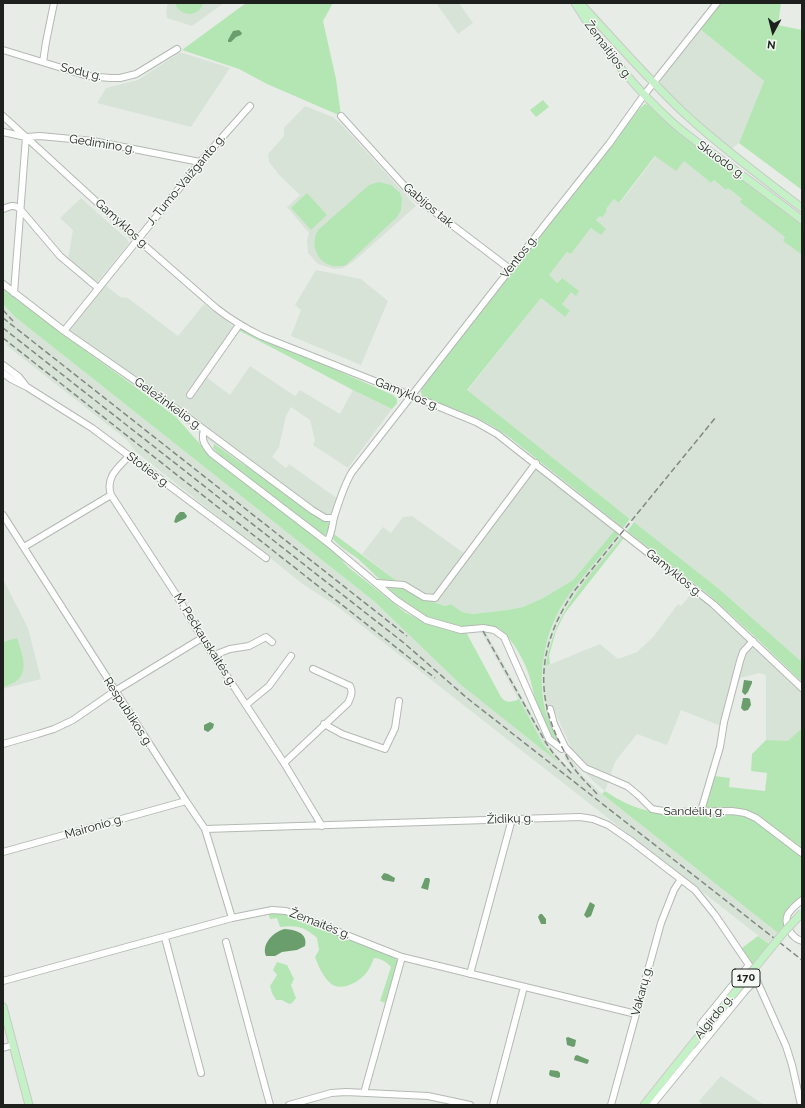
<!DOCTYPE html>
<html>
<head>
<meta charset="utf-8">
<style>
	body { margin:0 }
	#map { position:relative; width:805px; height:1108px; overflow:hidden; background:#e7ece7; font-family:Raleway,sans-serif }
	canvas { display:block }
	.frame { position:absolute; inset:0; border:4px solid #1e201e; pointer-events:none }
	.north { position:absolute; left:753px; top:12px; width:40px; height:40px; -webkit-text-stroke:3px #f4f9f4; paint-order:stroke; rotate:187deg; font-size:11px; font-weight:700; line-height:16px; text-align:center; color:#1e201e }
	.north::after { content:''; display:block; margin:auto; width:14px; height:18px; background:#1e201e; clip-path:polygon(50% 0,100% 100%,50% 72%,0 100%) }
</style>
</head>
<body>
<div id="map">
<canvas width="805" height="1108"></canvas>
<div class="frame"></div>
<div class="north">N</div>
</div>
<script>
const ctx = document.querySelector('canvas').getContext('2d');
ctx.lineJoin = 'round';
function paint(path, color) {
  ctx.fillStyle = color;
  ctx.fill(path, 'evenodd');
}
function strokePath(path, color, width, dash) {
  ctx.strokeStyle = color;
  ctx.lineWidth = width;
  ctx.lineCap = dash ? 'butt' : 'round';
  ctx.setLineDash(dash || []);
  ctx.stroke(path);
}
function drawText(font, color, halo, rows, align = 'center') {
  ctx.font = font + ' Raleway,sans-serif';
  ctx.lineWidth = 3;
  ctx.setLineDash([]);
  ctx.textBaseline = 'middle';
  ctx.strokeStyle = halo;
  ctx.fillStyle = color;
  for (const [text, x, y, turn = 0] of rows) {
    ctx.save();
    ctx.translate(x, y);
    ctx.rotate((+turn || 0) * Math.PI / 180);
    ctx.textAlign = isNaN(turn) ? turn : align;
    if (halo) ctx.strokeText(text, 0, 0);
    ctx.fillText(text, 0, 0);
    ctx.restore();
  }
}
paint(new Path2D(`
	M168 3H224L192 26 167 18 166 11Z
	M436 3H459L473 23 458 34Z
	M700 29 764 81 739 143 731 149 661 86 660 82 663 77Z
	M179 53H183L230 68 191 127 97 103 106 88 138 80Z
	M305 106 333 117 342 125 416 206 353 262 343 268 334 269 318 264 308 253 307 241 309 233 287 207 300 195 280 176 269 162 268 154 284 136V128Z
	M656 156 684 161 711 183 714 180 726 190 728 188 742 199 741 202 786 237 783 241 802 255V662L718 588 467 391 541 298 565 317 570 311 562 304 561 278 557 283 548 276 568 251 571 254 592 227 601 235 596 221 600 216 602 218 607 211 606 209 614 199 620 203Z
	M81 198 127 239 129 243 96 284 68 259 73 230 60 218Z
	M316 270 361 279 388 301 361 365 291 336 301 310 295 305Z
	M104 284 120 297 128 298 178 336 204 304 238 330 205 376 230 395 250 366 295 396 300 390 340 414 353 390 392 409 348 468 313 445 315 441 310 420 291 407 286 416 279 447 272 457 286 468 289 464 338 499 329 523 309 511 260 474 244 465 214 444 63 334Z
	M3 304 15 317 375 602 461 685 556 760 543 744 481 631 484 629 547 742 562 762 575 773 564 757 568 755 582 775 602 794 778 933 769 944 338 607 304 585 135 451 127 440 6 345 8 344 3 340Z
	M535 467 614 531 573 580 543 598 523 607 507 610 473 614 462 612 451 604 445 606 428 600 403 589 398 582 362 554 383 527 391 533 403 517 412 516 468 556Z
	M619 534 622 537 574 595 566 607 556 626 550 642 546 666 600 644 618 659 637 652 653 637 678 604 681 606 693 592 719 614 802 693V728L788 742 766 740V675L759 673 740 678 726 728 681 710 667 745 637 734 615 762 605 791 594 782 580 767 554 710 549 711 560 742 559 743 546 710 543 694 542 679 543 658 546 646 556 618 565 601 573 588Z
	M3 579 28 628 41 679 3 689Z
	M721 1076 761 1103 767 1105H703L699 1101Z`), '#d8e3d8');
paint(new Path2D(`
	M175 3H203C199 18 179 17 175 3Z
	M246 3H333L323 21 336 79 341 116 267 84 239 69 182 50Z
	M721 3H781L778 25 802 30V190L739 143 764 81 700 29Z
	M543 100 549 107 536 117 530 110Z
	M645 104 651 106 696 145 802 225V255L783 241 785 237 740 202 742 199 728 188 726 190 714 180 711 183 684 161 676 171 655 156 619 203 614 199 606 209 607 211 602 218 600 216 596 220 606 229 601 235 591 228 571 254 567 252 549 275 557 283 562 278 579 291 576 296 571 292 562 304 570 311 565 317 541 298 467 390 630 519 623 528 509 437 492 426 479 419 425 398 421 393 422 388 425 383 639 109Z
	M379 182 391 185 400 193 402 199 401 210 397 217 346 265C323 272 307 249 318 230L369 185Z
	M307 193 327 215 311 230 291 208Z
	M3 288 63 334 176 417 209 454 304 527 336 553 348 567 406 613 432 625 466 632 501 697C506 703 511 703 519 699L543 744 558 762 461 685 375 602 15 317 3 304Z
	M241 328 393 395 397 399V403L392 409 353 390 238 330Z
	M214 444 244 465 260 474 309 511 329 523 328 532 326 535H321L273 496 224 460 213 448Z
	M634 522 718 588 802 662V682L754 636 709 595 627 531Z
	M614 531 619 534C604 552 588 570 574 588 547 622 536 667 545 709 548 721 554 732 559 743 539 727 536 699 529 675 524 660 514 642 502 631 493 623 475 628 464 627 453 625 442 623 431 620 405 609 379 577 357 558 349 552 339 547 333 539L334 534 398 582 403 589 428 600 445 606 451 604 462 612 473 614 507 610 523 607 543 598 573 580Z
	M622 537 624 538 565 613 556 631 549 656 550 664 546 666C553 612 588 577 622 537Z
	M17 638C24 660 32 679 3 687V642Z
	M802 728V896C792 905 783 911 784 926L778 933 602 794 605 791C639 814 663 815 704 815L714 776 730 778 729 787 765 791 767 773 751 771 752 754 766 740 788 741Z
	M277 912 288 914 393 957 398 961 385 1003 380 1001 391 967C387 962 380 958 374 958 372 963 370 968 367 972 359 983 339 993 329 982 322 975 318 965 315 957L319 950 317 938C305 927 296 925 280 927L277 918 270 919 268 913Z
	M758 936 769 944 753 964 742 948Z
	M277 962 287 965 294 979 291 985 296 998 292 1003 289 1004 282 1000H276L272 993 270 986 277 975 273 970Z`), '#b4e6b4');
paint(new Path2D(`
	M239 30 242 33 241 35 236 37 231 42H228V40L233 31Z
	M180 512H184L187 516 186 518 176 523 174 522 176 516Z
	M744 680 752 681V683L748 692 745 695 742 692Z
	M743 698H748L750 699 751 705 748 710 744 711 741 708Z
	M210 722 214 724 213 728 208 732 204 730V725Z
	M384 873 388 874 395 878 394 882 383 880 381 877Z
	M425 878H429L430 880 428 890 421 888Z
	M590 902 595 905 591 916 587 918 584 915Z
	M540 914H542L546 919V924H541L538 917Z
	M285 929C296 930 308 933 305 946L297 950 282 952 275 956H266C261 944 274 931 285 929Z
	M568 1037 576 1040 575 1046 573 1047 567 1045 566 1038Z
	M577 1055 589 1060 588 1063 587 1064 574 1060 575 1056Z
	M550 1070 558 1071 560 1073V1077L558 1078 550 1076 549 1074Z`), '#6a9e6c');
const minor = new Path2D(`
	M3 50 88 76 110 78H120L136 74 177 49
	M43 62 46 42 54 3
	M3 116 137 239 216 308C230 319 245 328 261 336L420 399 476 422 497 434 713 604 802 688
	M341 116 409 191 423 203 510 269
	M3 132 26 137 40 136 93 141 200 162
	M3 209C10 206 14 204 20 209L60 256 98 288
	M3 284 64 331 179 411 312 510 325 518H334
	M14 293 26 137
	M64 331 202 160 250 106
	M3 365 19 377 26 386
	M3 373 11 379 27 387 92 428 266 558
	M190 395 239 325
	M204 430C201 440 204 444 211 453L327 542
	M129 456C118 468 105 477 111 495L177 596 202 638 284 763 322 826
	M3 515 186 801 205 829 232 918
	M24 547 111 495
	M377 583 404 585 424 597 435 598 536 463
	M214 655 230 649 249 646 266 637 272 642
	M246 705 269 686 291 656
	M550 709 554 724 565 747 585 768 627 786 638 795 652 809 669 812 732 811 745 813 756 818 802 853
	M324 724 342 734 385 749 395 728 399 701
	M3 744 38 734 54 729 73 720 115 691 202 638
	M565 747 562 749 549 739 504 637 494 630 483 628 461 630 426 620 396 600 327 542C332 534 332 526 334 517 339 502 344 485 352 472L547 222 609 144 644 95 717 3
	M284 763 348 703C351 696 353 693 350 686L313 669
	M701 811 720 747 724 722 740 661 743 652 753 641
	M205 829 580 817 593 819 608 825 630 840 695 890 715 915 749 965 757 981 786 1046 792 1065 801 1105
	M3 852 186 801
	M802 900C797 904 791 909 788 914 783 925 792 938 802 941
	M165 938 201 1073
	M226 942 270 1105
	M470 974 512 819
	M3 981 232 918 272 910 286 911 402 957 636 1014
	M701 1024 749 965
	M3 1048 13 1045
	M364 1093 402 957
	M289 1105 331 1093 346 1092 428 1096 470 1105
	M493 1105 524 987
	M611 1105 661 923 674 890 681 879
	M652 1105 745 991 754 982 757 981`);
const major = new Path2D(`
	M575 3C602 47 634 88 673 123 689 137 707 149 724 162 750 181 776 200 802 220
	M580 3C614 40 647 78 684 113 721 147 762 178 802 208
	M3 1007 29 1105
	M644 1105 691 1046`);
strokePath(minor, '#b4b9b4', 8);
strokePath(major, '#c9c9c9', 9);
strokePath(minor, '#fff', 6);
strokePath(major, '#c4f1c5', 7);
strokePath(new Path2D(`
	M3 310 13 321
	M3 318 407 636
	M3 328 404 643 467 698 802 960
	M3 338 435 678
	M483 631 546 743 553 753 573 775
	M597 794C589 785 580 777 573 767 567 758 562 747 557 737 533 684 543 637 575 590L716 417`), '#838783', 1.5, [6, 3]);
const majorBridge = new Path2D(`
	M691 1046 784 932 802 913`);
strokePath(majorBridge, '#c9c9c9', 9, []);
strokePath(majorBridge, '#c4f1c5', 7);
for (const [x, y, w] of [
	[746,978,28]
]) {
  const box = new Path2D();
  box.roundRect(x - w / 2, y - 9, w, 18, 3);
  ctx.fillStyle = '#f4f9f4';
  ctx.fill(box);
  strokePath(box, '#1e201e', 1);
}
drawText('bold 11px', '#1e201e', null, [
	["170",746,978]
]);
drawText('12px', '#1e201e', '#f4f9f4', [
	["Žemaitijos g.",608,50,53],
	["Sodų g.",81,72,13],
	["Gedimino g.",102,144,9],
	["Skuodo g.",721,160,36],
	["J. Tumo-Vaižganto g.",186,180,-50],
	["Gabijos tak.",429,206,40],
	["Gamyklos g.",122,224,42],
	["Ventos g.",519,257,-52],
	["Gamyklos g.",407,394,22],
	["Geležinkelio g.",168,404,36],
	["Stoties g.",148,470,37],
	["Gamyklos g.",674,573,39],
	["M. Pečkauskaitės g.",205,640,58],
	["Respublikos g.",128,712,57],
	["Sandėlių g.",694,811],
	["Židikų g.",510,819,-2],
	["Maironio g.",94,827,-16],
	["Žemaitės g.",320,924,21],
	["Vakarų g.",642,991,-75],
	["Algirdo g.",714,1017,-51]
]);
</script>
</body>
</html>
